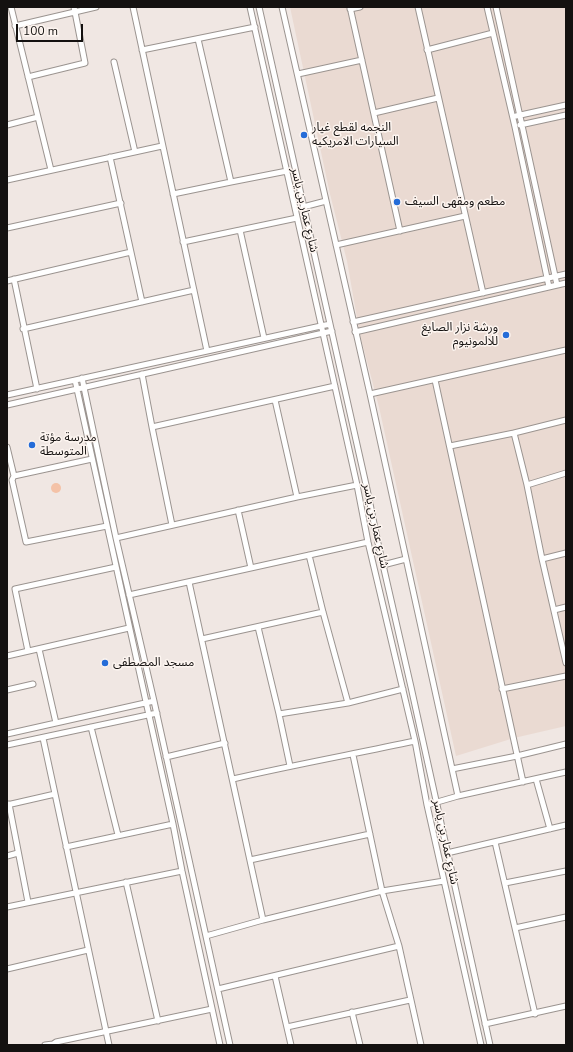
<!DOCTYPE html>
<html>
<head>
<meta charset="utf-8">
<style>
	body { margin:0 }
	#map { position:relative; width:573px; height:1052px; overflow:hidden; background:#f0e7e3; font-family:"Nunito Sans",sans-serif }
	canvas { display:block }
	.frame { position:absolute; inset:0; border:8px solid #141110; pointer-events:none }
	.scale { position:absolute; left:16px; top:24px; width:67px; height:18px; box-sizing:border-box; border:2px solid #141110; border-top:0; padding-left:5px; font-size:12px; line-height:14px; white-space:nowrap; color:#141110; -webkit-text-stroke:3px #fdf5f0; paint-order:stroke }
</style>
</head>
<body>
<div id="map">
<canvas width="573" height="1052"></canvas>
<div class="frame"></div>
<div class="scale">100 m</div>
</div>
<script>
const ctx = document.querySelector('canvas').getContext('2d');
ctx.lineJoin = 'round';
function paint(path, color) {
  ctx.fillStyle = color;
  ctx.fill(path, 'evenodd');
}
function strokePath(path, color, width, dash) {
  ctx.strokeStyle = color;
  ctx.lineWidth = width;
  ctx.lineCap = dash ? 'butt' : 'round';
  ctx.setLineDash(dash || []);
  ctx.stroke(path);
}
function drawText(font, color, halo, rows, align = 'center') {
  ctx.font = font + ' "Nunito Sans","Noto Sans Arabic",sans-serif';
  ctx.lineWidth = 3;
  ctx.setLineDash([]);
  ctx.textBaseline = 'middle';
  ctx.strokeStyle = halo;
  ctx.fillStyle = color;
  for (const [text, x, y, turn = 0] of rows) {
    ctx.save();
    ctx.translate(x, y);
    ctx.rotate((+turn || 0) * Math.PI / 180);
    ctx.textAlign = isNaN(turn) ? turn : align;
    if (halo) ctx.strokeText(text, 0, 0);
    ctx.fillText(text, 0, 0);
    ctx.restore();
  }
}
paint(new Path2D(`
	M290 7H566V726L514 738 456 756 379 407 360 335 347 261 330 194Z`), '#eadad2');
paint(new Path2D(`
	M51 488a5 5 0 1 1 10 0a5 5 0 1 1-10 0Z`), '#f4c2a7');
const minor = new Path2D(`
	M11 7 51 170
	M133 7 207 351
	M250 7 357 485 368 542 415 741 427 805 481 1045
	M259 7 367 489 378 543 411 687 490 1045
	M282 7 370 394 458 796
	M350 7 400 231
	M418 7 483 293
	M487 7 515 127 549 287
	M496 7 557 285
	M350 9 360 7
	M15 26 96 7
	M198 39 231 182 287 171
	M142 50 255 27
	M427 50 493 33
	M114 62 135 152
	M298 74 362 60
	M28 77 85 63 74 7
	M374 113 438 98
	M516 116 566 105
	M7 125 38 117
	M520 125 566 115
	M110 157 142 302
	M7 180 162 146
	M173 194 231 182
	M303 207 326 201
	M7 228 121 203
	M240 230 264 338
	M183 242 297 218
	M336 245 465 216
	M14 279 37 389
	M7 281 131 252
	M353 322 566 274
	M23 329 194 290
	M355 332 566 283
	M142 374 152 427 172 525
	M82 378 116 538 154 701 230 1045
	M75 380 173 824 182 871 220 1045
	M435 380 523 782
	M370 394 566 350
	M7 395 330 324
	M275 400 297 497
	M7 405 332 331
	M152 427 335 386
	M514 433 527 485 542 559 566 663
	M450 446 514 433 566 420
	M7 447 14 476 92 459
	M14 476 12 480 26 542 107 526
	M527 485 566 473
	M238 510 251 568
	M116 538 297 497 357 485
	M309 555 323 612 348 703
	M542 559 566 553
	M383 565 406 559
	M189 582 263 920
	M129 595 368 542
	M554 610 566 607
	M258 627 279 714 290 766
	M202 639 323 612
	M39 649 56 723
	M28 651 15 589 116 567
	M7 656 129 628
	M502 689 566 676
	M7 690 33 684
	M279 714 348 703 403 689
	M91 727 118 835
	M7 734 154 701
	M43 738 109 1045
	M7 745 157 713
	M353 755 382 891 399 946 421 1045
	M166 757 225 743
	M452 769 517 756 566 744
	M233 779C293 765 354 754 415 741
	M536 779 550 829
	M9 804 28 902
	M7 805 55 794
	M427 805 458 796 566 772
	M495 842 535 1014
	M66 847 173 824
	M447 853 566 825
	M7 856 18 853
	M250 860 370 834
	M126 882 158 1021
	M505 883 566 871
	M7 907 182 871
	M515 928 566 917
	M206 936 263 920 382 891 444 881
	M7 969 88 950
	M275 976 291 1045
	M218 989 399 946
	M352 1012 360 1045
	M485 1024 566 1006
	M287 1027 410 1000
	M45 1045 53 1044 56 1042 212 1009`);
strokePath(minor, '#9b9490', 7);
strokePath(minor, '#fff', 5);
for (const [x, y, r, color] of [
	[304,135,4,"#246cd8"],
	[397,202,4,"#246cd8"],
	[506,335,4,"#246cd8"],
	[32,445,4,"#246cd8"],
	[105,663,4,"#246cd8"]
]) {
  const dot = new Path2D();
  dot.arc(x, y, r, 0, 2 * Math.PI);
  ctx.fillStyle = color;
  ctx.fill(dot);
  strokePath(dot, '#fdf5f0', 1.5);
}
drawText('12px', '#141110', '#fdf5f0', [
	["النجمه لقطع غيار",312,128],
	["السيارات الامريكيه",312,142],
	["مطعم ومقهى السيف",405,202],
	["ورشة نزار الصايغ",498,328,"right"],
	["للالمونيوم",498,342,"right"],
	["مدرسة مؤتة",40,438],
	["المتوسطة",40,452],
	["مسجد المصطفى",113,663]
], 'left');
drawText('12px', '#141110', '#fdf5f0', [
	["شارع عمار بن ياسر",304,210,77],
	["شارع عمار بن ياسر",375,526,78],
	["شارع عمار بن ياسر",445,842,78]
]);
</script>
</body>
</html>
